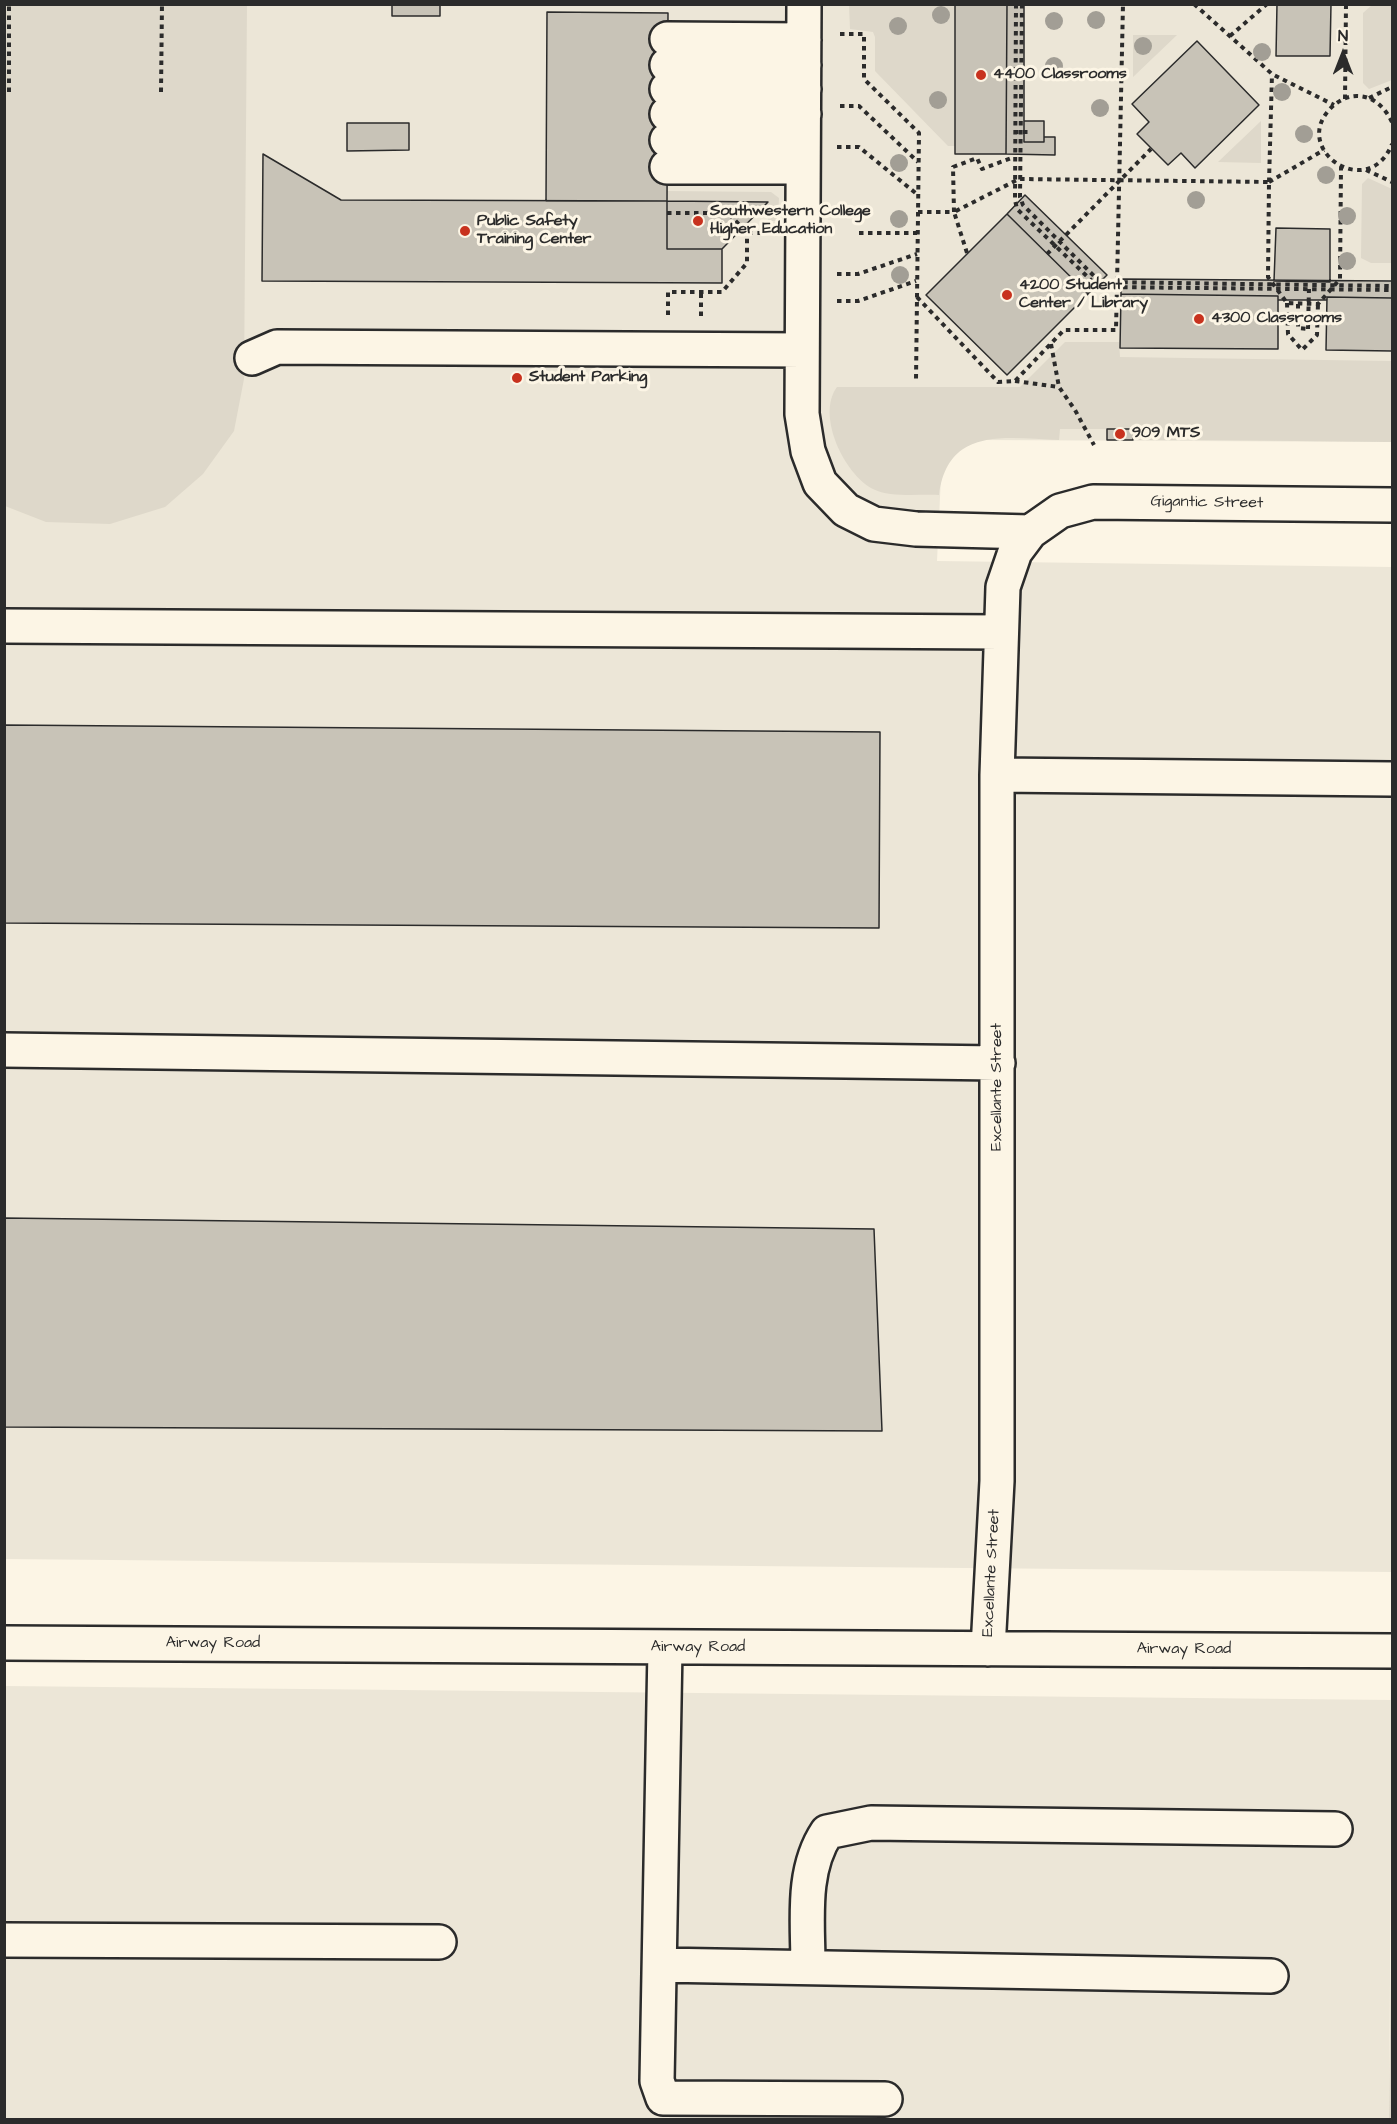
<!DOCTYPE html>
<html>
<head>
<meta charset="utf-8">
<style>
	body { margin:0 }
	#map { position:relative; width:1397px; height:2124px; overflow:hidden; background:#fcf5e5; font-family:"Architects Daughter",sans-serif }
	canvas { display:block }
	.frame { position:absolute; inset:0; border:6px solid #2b2b2b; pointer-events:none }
	.north { position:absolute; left:1313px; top:24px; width:60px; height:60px; -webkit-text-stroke:4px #fcf5e5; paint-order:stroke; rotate:0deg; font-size:16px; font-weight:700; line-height:24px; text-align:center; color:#2b2b2b }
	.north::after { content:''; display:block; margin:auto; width:21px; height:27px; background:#2b2b2b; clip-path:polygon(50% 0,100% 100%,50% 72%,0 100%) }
</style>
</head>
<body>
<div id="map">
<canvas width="1397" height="2124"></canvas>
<div class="frame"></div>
<div class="north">N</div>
</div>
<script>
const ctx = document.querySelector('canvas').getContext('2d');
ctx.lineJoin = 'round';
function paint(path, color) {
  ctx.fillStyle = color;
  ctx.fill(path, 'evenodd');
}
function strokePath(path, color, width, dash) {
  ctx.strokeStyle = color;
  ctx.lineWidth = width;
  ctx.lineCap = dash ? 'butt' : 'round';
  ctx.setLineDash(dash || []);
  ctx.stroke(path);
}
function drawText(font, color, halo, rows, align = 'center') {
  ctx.font = font + ' "Architects Daughter",sans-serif';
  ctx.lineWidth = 6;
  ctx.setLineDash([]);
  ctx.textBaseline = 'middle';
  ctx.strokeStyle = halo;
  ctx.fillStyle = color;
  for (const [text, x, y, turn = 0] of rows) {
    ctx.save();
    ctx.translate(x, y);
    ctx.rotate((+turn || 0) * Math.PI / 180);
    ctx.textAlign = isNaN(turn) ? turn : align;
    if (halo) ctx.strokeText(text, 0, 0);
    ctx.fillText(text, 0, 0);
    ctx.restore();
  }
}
paint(new Path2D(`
	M5 5H1392V442L981 440 962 448 950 460 941 476 937 561 1392 567V1572L5 1559Z
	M5 1686 1392 1700 1389 2119 5 2120Z`), '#ece6d7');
paint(new Path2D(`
	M4 5H247L244 379 234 431 203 474 165 507 110 524 46 522 5 506Z
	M849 5H955V146H948L875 71V37L873 32 850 29Z
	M1372 5H1392V80L1369 89 1363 83V13Z
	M1133 35H1177L1133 77Z
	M1261 121V163L1218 162Z
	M1368 178 1392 189V263H1371L1361 258 1362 184Z
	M667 191 771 192 779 198 778 221H768L767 202 667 201Z
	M1065 342H1119L1120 357 1392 361V442L1197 440V430H1180L1179 440H1138L1137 429H1060L1059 440C1006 438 948 426 939 495 919 494 891 498 873 489 844 474 816 415 837 387H1020Z
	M1392 1874V2119L1389 2120V2119Z`), '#ded8ca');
const building = new Path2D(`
	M392 4H440V16H392Z
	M955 4H1007L1006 154H955Z
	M1007 4H1024V142H1044V137H1055V155L1006 154Z
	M1277 4H1331L1330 56H1276Z
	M547 12 668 13 667 201H546Z
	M1197 41 1259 105 1195 168 1181 153 1168 165 1137 134 1149 122 1132 104Z
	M1024 121H1044V142H1024Z
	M347 123H409V150L347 151Z
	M263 154 341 200 667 201V249H722V283L262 281Z
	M1025 195 1107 275 1088 294 1007 214Z
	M667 201 768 202 722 249H667Z
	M1007 214 1088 294 1007 375 926 295Z
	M1276 228 1330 229V282L1274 281Z
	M1121 279 1392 281V298L1327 297V300H1278V296L1121 294Z
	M1121 294 1278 296V349L1120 348Z
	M1327 297 1392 298V351L1326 350Z
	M1107 429H1133V440H1107Z
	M4 725 880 732 879 928 4 923Z
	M4 1218 874 1229 882 1431 4 1427Z`);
paint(building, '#c8c3b7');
strokePath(building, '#2b2b2b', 1.5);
const minor = new Path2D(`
	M804 4 802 414 808 451 820 483 846 510 874 524 916 529 1030 532
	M667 39 804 40
	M667 65H804
	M667 89H804
	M667 114H804
	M667 140H803
	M667 167H803
	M252 358 277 347 802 350
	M4 626 1000 632
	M997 775 1392 779
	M4 1050 998 1063
	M4 1643 1392 1651
	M665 1648 657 2081 663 2098 885 2099
	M988 1649 997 1481V775L1003 587 1015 552 1030 532 1060 511 1093 502 1392 505
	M4 1940 439 1942
	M660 1965 1271 1976
	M808 1967C808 1921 801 1871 827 1832L871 1823 1335 1829`);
strokePath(minor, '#2b2b2b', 38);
strokePath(new Path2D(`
	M1022 4 1020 197 1023 205 1096 278 1104 282 1392 286
	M1194 4 1272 74 1334 105
	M840 34H864V79L919 133 916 380
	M1230 36 1267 4
	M9 92V4
	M161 92 162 4
	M1369 98 1392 87
	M1345 99 1346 4
	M840 106H859L918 162
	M1392 122C1385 108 1374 96 1357 96 1346 96 1336 102 1329 110 1292 151 1369 202 1392 144
	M837 147H859L918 195
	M1366 170 1392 182
	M1269 182 1272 74
	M1269 182 1324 150
	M918 212H954L953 167 977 158 982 169 1014 157
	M667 213H728L747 233H769
	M859 233H917
	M967 253 954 212 1019 179 1269 182 1268 277 1287 303 1318 304 1340 279 1341 167
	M1047 254 1151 149
	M837 274H858L917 254
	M917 297 998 382 1015 381 1064 330H1116L1123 4
	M837 301H858L916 281
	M1287 303 1288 334 1302 350 1317 335 1318 304
	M1298 304V328L1308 329
	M668 315V292H722L747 263V233
	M701 316V292
	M1051 344 1059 387 1075 410 1094 445
	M1015 381 1059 387`), '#2b2b2b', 4, [4.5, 4.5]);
strokePath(minor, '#fcf5e5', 33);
strokePath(new Path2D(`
	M1016 4 1015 200 1017 209 1093 282 1102 287 1392 290
	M1014 132H1032
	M1308 329 1309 289`), '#2b2b2b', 4, [4.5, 4.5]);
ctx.fillStyle = '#a29e95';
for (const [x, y] of [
	[941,15],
	[1096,20],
	[1054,21],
	[898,26],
	[1143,46],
	[1262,52],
	[1054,66],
	[1282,92],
	[938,100],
	[1100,108],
	[1304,134],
	[899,163],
	[1326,175],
	[1196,200],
	[1347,216],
	[899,219],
	[1347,261],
	[900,275]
]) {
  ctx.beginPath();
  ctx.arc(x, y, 9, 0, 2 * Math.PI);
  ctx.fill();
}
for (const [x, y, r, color] of [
	[981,75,6,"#c8321e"],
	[698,221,6,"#c8321e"],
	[465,231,6,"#c8321e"],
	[1007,295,6,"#c8321e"],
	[1199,319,6,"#c8321e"],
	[517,378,6,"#c8321e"],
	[1120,434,6,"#c8321e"]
]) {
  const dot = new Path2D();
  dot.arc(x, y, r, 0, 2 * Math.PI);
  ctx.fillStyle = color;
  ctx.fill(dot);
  strokePath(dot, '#fcf5e5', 2);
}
drawText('bold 16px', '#2b2b2b', '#fcf5e5', [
	["4400 Classrooms",993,75],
	["Southwestern College",710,212],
	["Higher Education",710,230],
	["Public Safety",477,222],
	["Training Center",477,240],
	["4200 Student",1019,286],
	["Center / Library",1019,304],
	["4300 Classrooms",1211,319],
	["Student Parking",529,378],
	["909 MTS",1132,434]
], 'left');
drawText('16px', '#2b2b2b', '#fcf5e5', [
	["Gigantic Street",1207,503,1],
	["Excellante Street",998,1087,-90],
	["Excellante Street",992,1573,-87],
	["Airway Road",213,1644],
	["Airway Road",698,1648],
	["Airway Road",1184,1650]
]);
</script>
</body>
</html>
